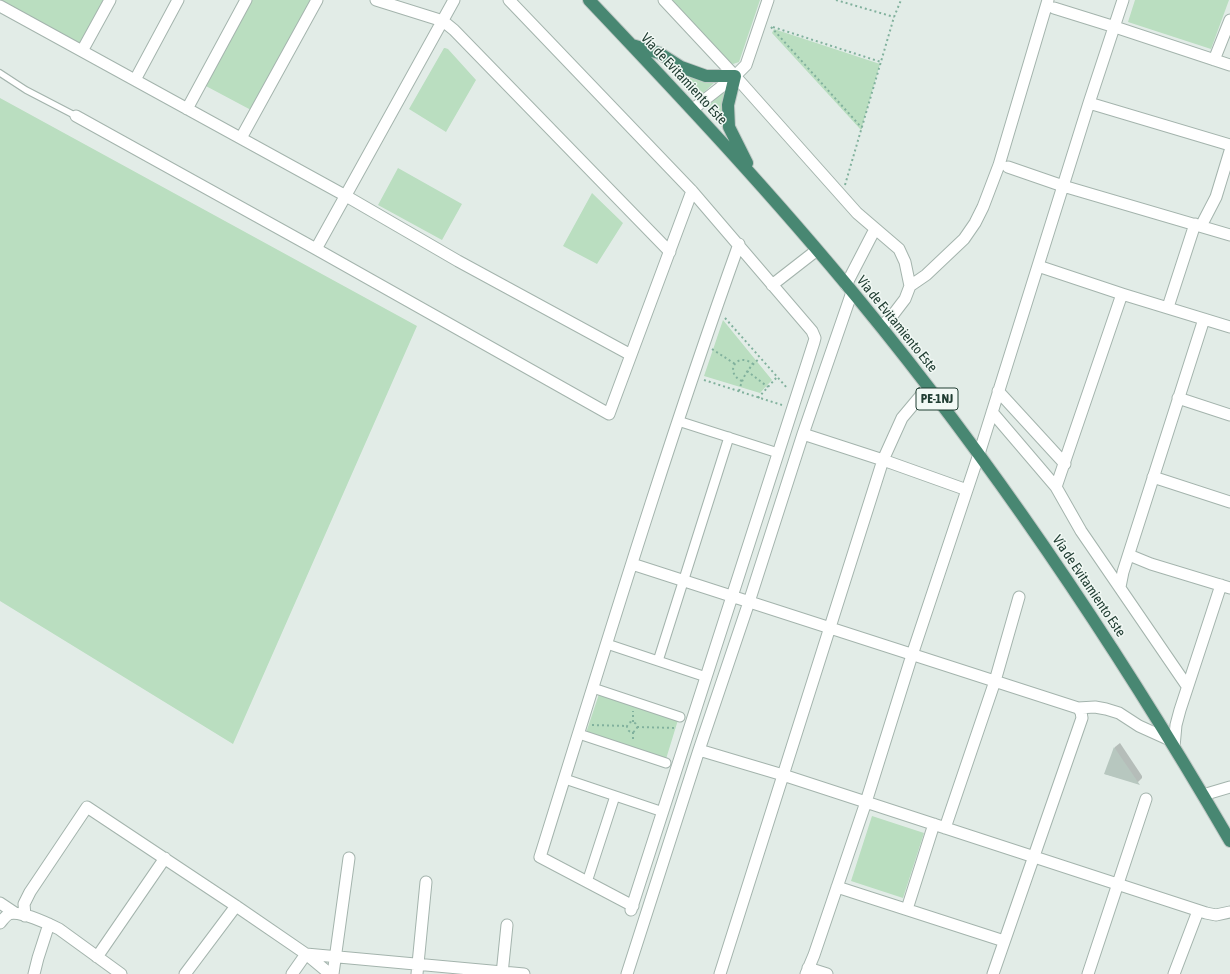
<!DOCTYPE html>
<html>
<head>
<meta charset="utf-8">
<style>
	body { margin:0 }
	canvas { display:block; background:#e2ece7 }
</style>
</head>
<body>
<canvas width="1230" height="974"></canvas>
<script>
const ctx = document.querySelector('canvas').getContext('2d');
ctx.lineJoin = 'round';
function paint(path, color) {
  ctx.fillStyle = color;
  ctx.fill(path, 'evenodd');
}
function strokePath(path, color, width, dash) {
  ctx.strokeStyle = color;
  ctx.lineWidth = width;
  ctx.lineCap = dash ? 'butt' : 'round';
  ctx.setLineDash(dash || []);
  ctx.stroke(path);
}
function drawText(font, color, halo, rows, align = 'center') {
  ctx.font = font + ' "Asap Condensed",sans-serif';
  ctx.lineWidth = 3;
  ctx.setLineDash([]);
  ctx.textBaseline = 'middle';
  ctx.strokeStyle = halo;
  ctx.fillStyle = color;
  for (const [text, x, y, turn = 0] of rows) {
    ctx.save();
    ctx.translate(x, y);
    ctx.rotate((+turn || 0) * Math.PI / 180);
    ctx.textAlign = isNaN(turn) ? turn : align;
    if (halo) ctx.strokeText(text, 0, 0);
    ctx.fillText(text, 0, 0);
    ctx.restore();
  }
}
paint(new Path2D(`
	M3 0H105L81 42H77L2 2Z
	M250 0H313L251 110 204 85Z
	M668 0H760L739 62 733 64 727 61Z
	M1135 0H1229L1211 49 1128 22Z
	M774 29 880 64 861 130 772 33Z
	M444 48H445L448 49 476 80 446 132 409 109Z
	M674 68 715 82 701 95H696L671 71Z
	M724 91 727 93 725 124 722 127 708 106Z
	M0 98 417 326 233 744 0 601Z
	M398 168 462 204 442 240 378 205Z
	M592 193 623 223 597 264 563 246Z
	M723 320 772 380 760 393 704 376Z
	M599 694 678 720 666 759 586 733Z
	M872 816 924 833 903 898 851 881Z`), '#badec0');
paint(new Path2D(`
	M1120 743 1142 776V778L1137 783 1105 774 1115 747Z`), '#0003');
paint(new Path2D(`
	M1114 747 1140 785 1104 774Z`), '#b7c7bf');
const service = new Path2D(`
	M0 73 26 90 76 116`);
const pedestrian = new Path2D(`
	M678 421 778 453
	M607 644 706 677
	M658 661 729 437
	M593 688 680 717
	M579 734 666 763
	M565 779 663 812
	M587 882 615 796`);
const minor = new Path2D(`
	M376 0 443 21 454 30 670 252
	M509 0 692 191 812 331 815 338 814 342 631 910
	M664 0 735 76 857 213 899 249 905 262 910 286 905 299 892 316 881 327
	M0 6 346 196 458 261 631 355
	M1054 8 1115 27 1230 65
	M82 51 110 0
	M1214 60 1230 20
	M135 80 178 0
	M1089 103 1230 145
	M187 109 246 0
	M693 109 735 76 746 65 768 0
	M76 116 316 249 609 414 692 191
	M241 138 317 0
	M1008 167 1063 186 1230 235
	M1201 226 1216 197 1230 151
	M316 249 454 0
	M1038 266 1122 294 1230 327
	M772 285 817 250
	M846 285 875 229
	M910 286 926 275 964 239 975 223 983 207 999 165 1048 0
	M1168 307 1195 224
	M998 391 1065 464
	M1178 398 1230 415
	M992 412 1056 487 1081 531 1187 686
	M803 434 883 460 967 490
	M1153 477 1230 502
	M1056 487 1122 294
	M1129 555 1151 564 1230 588
	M632 564 1078 708 1095 707 1106 709 1119 713 1139 726 1170 740
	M1120 587 1123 572 1204 319
	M1174 747 1176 725 1180 710 1221 585
	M699 750 783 775 1206 913 1216 915 1230 912
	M1203 795 1230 787
	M945 828 995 681 1019 597
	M837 887 1004 941
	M0 903 15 913
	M633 906 540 857C604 652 666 447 739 244
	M907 909 934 824
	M25 916 24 904 30 892 87 807 236 906 306 954 330 974
	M0 923C2 921 5 916 9 914 19 910 49 924 59 929L121 974
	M97 957 165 858
	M808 968 827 974
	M34 974 38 958 49 924
	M185 974 236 906
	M292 974 306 954 524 974
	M333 974 349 858
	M417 974 426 882
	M502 974 507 925
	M627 974 699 750 749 602 803 434 852 292
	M720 974 883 460 902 418 928 387
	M806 974 814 955 866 802 912 655 979 454 1089 103 1123 0
	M993 974 1082 718 1081 712 1078 708
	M1088 974 1146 799
	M1174 974 1198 911`);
const trunk = new Path2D(`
	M589 0C682 98 774 196 860 301 999 470 1120 652 1230 841
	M632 45 659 53 681 67 706 76H735L728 105 729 127 747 163`);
strokePath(service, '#a4b4ad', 8);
strokePath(pedestrian, '#a4b4ad', 11);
strokePath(minor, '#a4b4ad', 13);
strokePath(trunk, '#c1c9c6', 14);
strokePath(new Path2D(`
	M836 0 894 17
	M771 27 862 128
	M773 27 881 62
	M845 185 894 17 901 0
	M725 318 788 389
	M712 349 735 364
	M747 371 768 387
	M704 380 782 405
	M742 381C724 373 736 351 753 364
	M739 391C743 376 748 368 760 358
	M758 398 777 377
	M633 722V711
	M627 727a5 5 0 1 1 10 0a5 5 0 1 1-10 0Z
	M592 725 627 726
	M637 727 677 728
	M633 732V741`), '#81b19d', 2, [2, 3]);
strokePath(service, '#fff', 5.5);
strokePath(pedestrian, '#fff', 9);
strokePath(minor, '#fff', 11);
strokePath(trunk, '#488772', 12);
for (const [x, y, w] of [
	[937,399,42]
]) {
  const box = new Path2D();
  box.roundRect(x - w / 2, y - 11, w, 22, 3);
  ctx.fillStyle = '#f2f9f5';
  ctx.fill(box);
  strokePath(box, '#213e33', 1);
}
drawText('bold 13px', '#213e33', null, [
	["PE-1NJ",937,399]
]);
drawText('14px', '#213e33', '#f2f9f5', [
	["Vía de Evitamiento Este",684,79,47],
	["Vía de Evitamiento Este",897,324,51],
	["Vía de Evitamiento Este",1089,586,56]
]);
</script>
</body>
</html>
